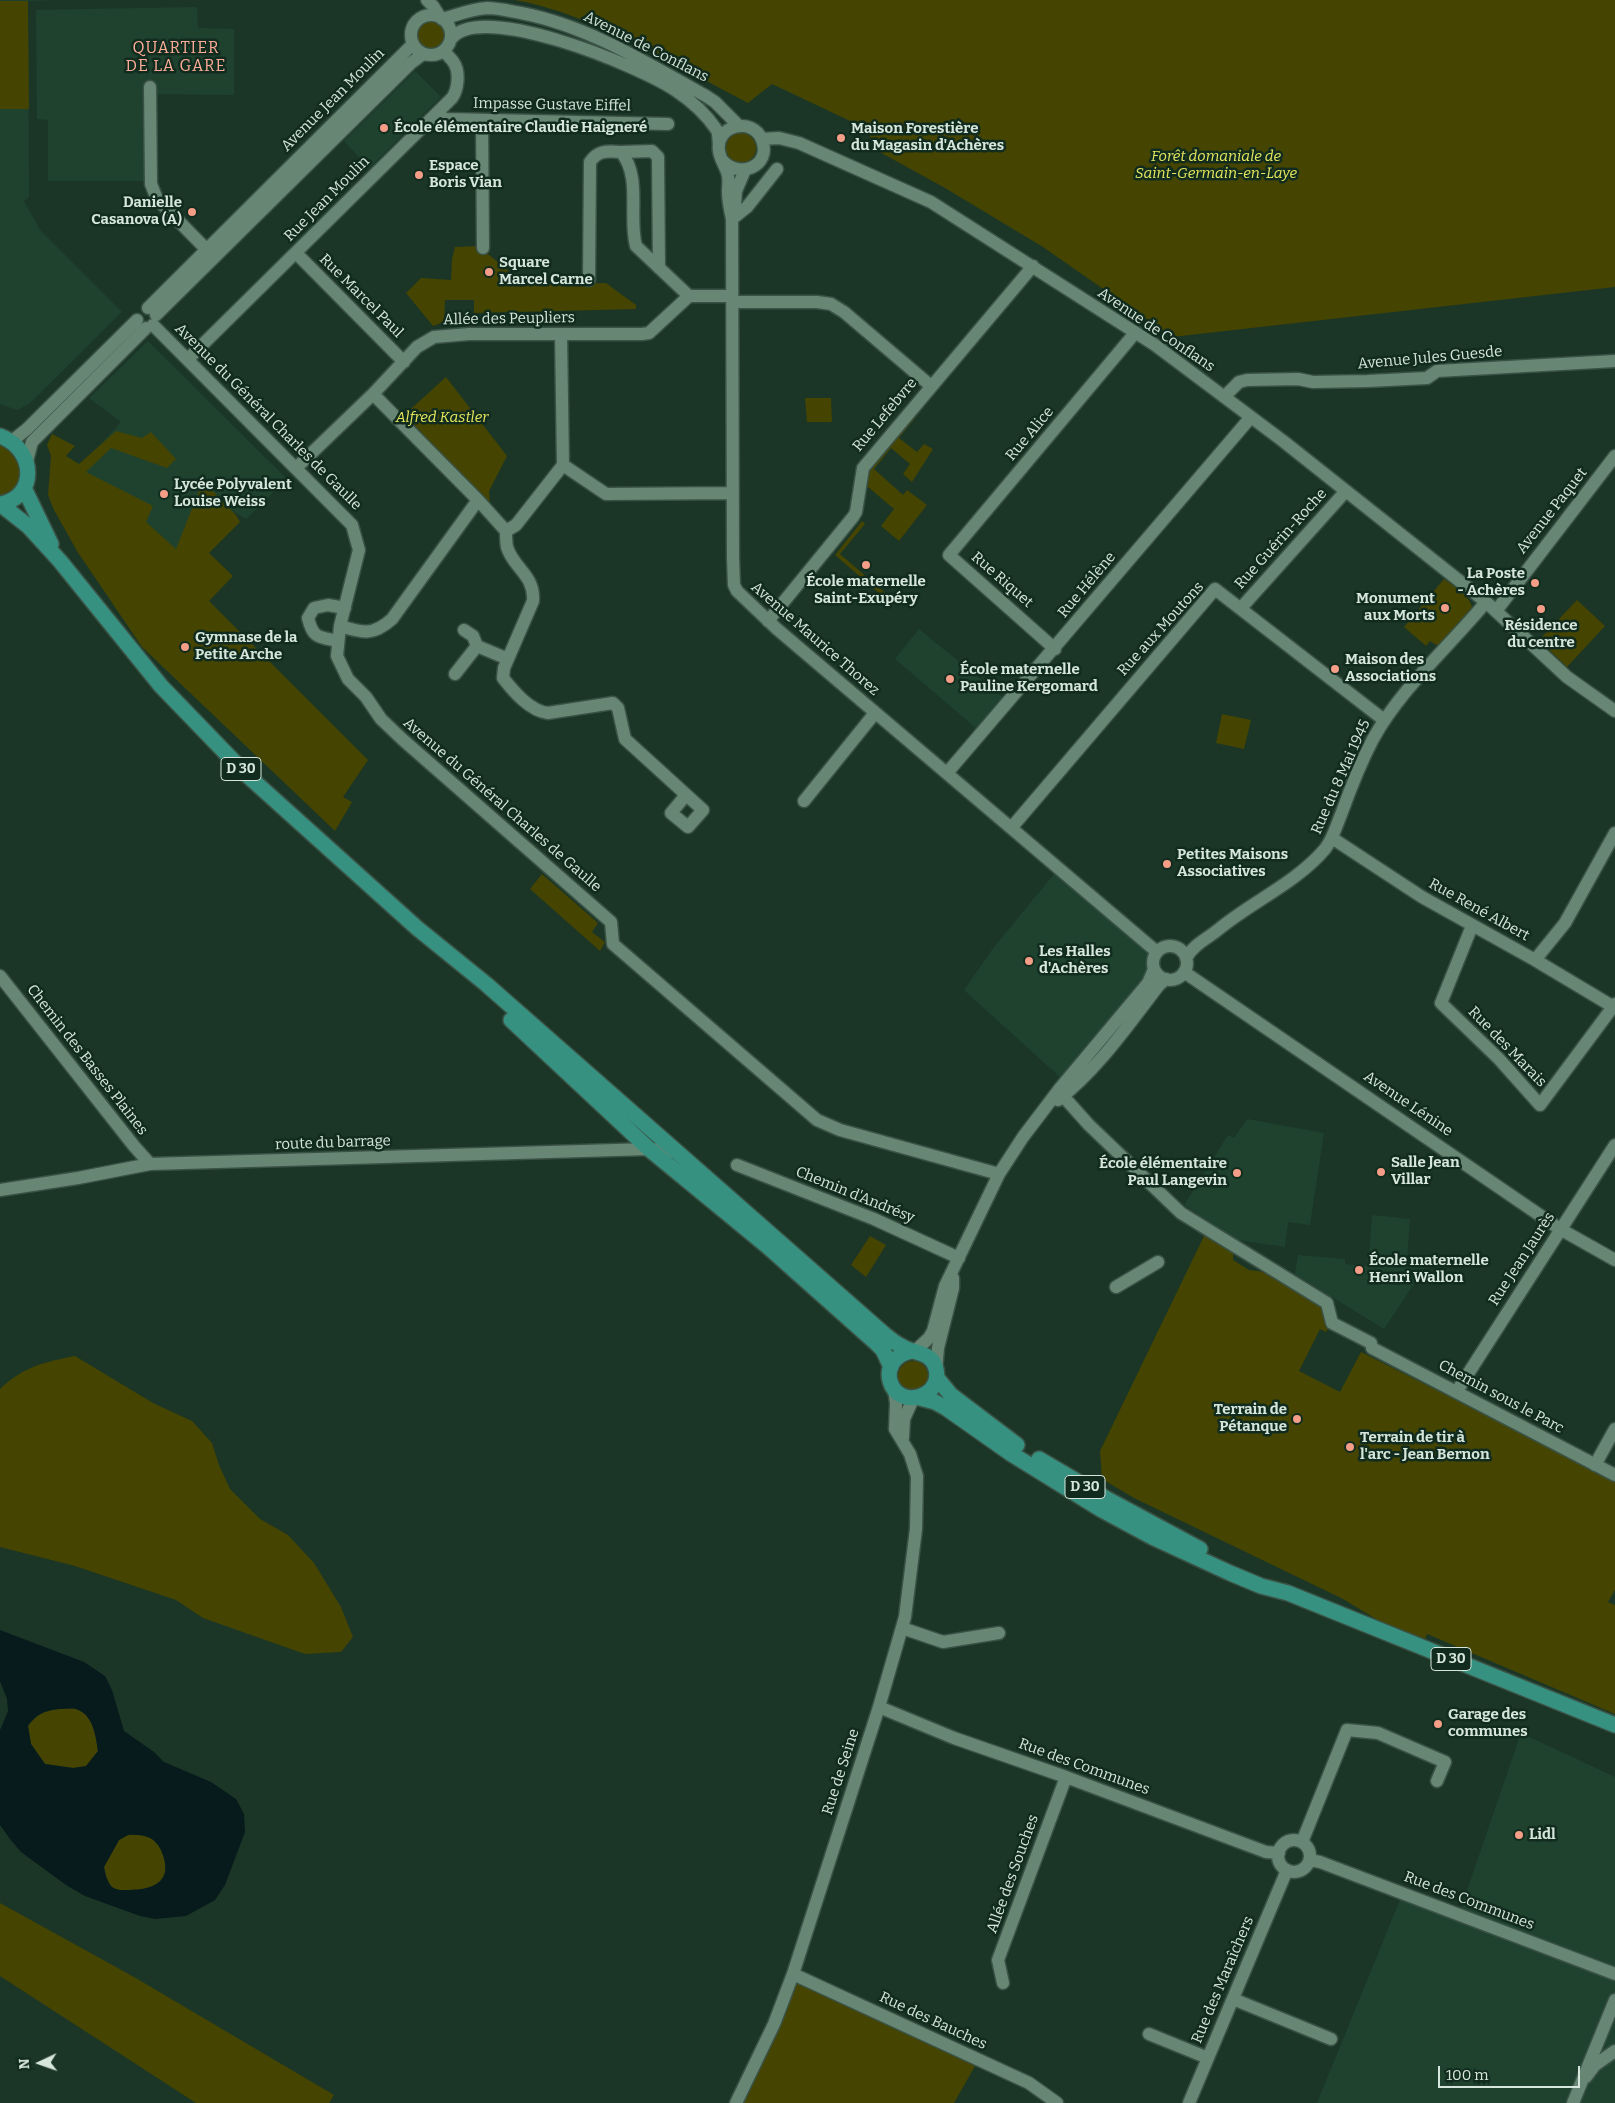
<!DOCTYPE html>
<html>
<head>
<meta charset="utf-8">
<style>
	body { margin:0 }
	#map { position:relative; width:1615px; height:2103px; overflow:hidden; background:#1b3627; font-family:Bitter,serif }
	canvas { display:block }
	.north { position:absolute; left:15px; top:2038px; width:50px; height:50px; -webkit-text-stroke:4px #112c1e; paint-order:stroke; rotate:267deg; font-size:14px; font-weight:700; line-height:20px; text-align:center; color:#d6e6dc }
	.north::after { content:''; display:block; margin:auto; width:18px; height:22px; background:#d6e6dc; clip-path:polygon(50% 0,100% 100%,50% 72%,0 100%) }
	.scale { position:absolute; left:1438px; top:2066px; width:142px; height:22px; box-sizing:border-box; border:2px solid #d6e6dc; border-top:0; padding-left:6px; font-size:15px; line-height:18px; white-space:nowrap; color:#d6e6dc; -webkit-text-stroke:4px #112c1e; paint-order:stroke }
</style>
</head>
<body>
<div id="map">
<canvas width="1615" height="2103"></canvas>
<div class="north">N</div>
<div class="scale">100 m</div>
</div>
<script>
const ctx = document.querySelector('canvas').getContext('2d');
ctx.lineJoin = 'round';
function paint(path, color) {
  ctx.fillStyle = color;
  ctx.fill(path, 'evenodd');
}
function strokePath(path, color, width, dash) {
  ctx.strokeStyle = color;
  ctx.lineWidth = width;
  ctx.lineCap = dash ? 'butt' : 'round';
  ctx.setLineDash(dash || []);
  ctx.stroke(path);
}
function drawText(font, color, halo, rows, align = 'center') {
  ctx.font = font + ' Bitter,serif';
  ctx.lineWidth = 5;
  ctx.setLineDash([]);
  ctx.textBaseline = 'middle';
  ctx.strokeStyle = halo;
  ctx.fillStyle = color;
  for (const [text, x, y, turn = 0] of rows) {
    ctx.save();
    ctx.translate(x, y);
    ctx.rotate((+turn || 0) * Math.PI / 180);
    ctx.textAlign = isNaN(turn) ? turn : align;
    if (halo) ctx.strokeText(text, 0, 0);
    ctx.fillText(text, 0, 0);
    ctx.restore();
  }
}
paint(new Path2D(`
	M0 0H54L28 1 29 197 24 201 40 230 122 312 29 404 17 410 0 404Z
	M197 7 198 28 234 29V95L148 94 147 181H48V120L37 119 36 10Z
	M415 71 441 97 369 168 344 141Z
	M148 341 287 479 246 519 224 506 194 586 80 467 121 422 89 398Z
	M919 629 1006 700 978 730 895 659Z
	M1059 868 1157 952 1159 985 1073 1089 964 990 994 947Z
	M1247 1119 1324 1133 1310 1225 1288 1222 1285 1247 1238 1240 1184 1205 1228 1135 1234 1138Z
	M1372 1215 1410 1219 1407 1259H1421L1427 1264 1384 1329 1295 1274 1298 1255 1345 1259V1264L1366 1266 1369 1256Z
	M1521 1733 1615 1777V2103H1317L1402 1895 1461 1908Z`), '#1f422f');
paint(new Path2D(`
	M515 0H1615V287L1172 337 1043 247 945 188 876 150 867 129 772 84 748 103C678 67 593 14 515 0Z
	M0 1H28L29 109H0Z
	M417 35a15 15 0 1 1 30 0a15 15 0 1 1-30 0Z
	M726 148a15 15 0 1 1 30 0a15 15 0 1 1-30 0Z
	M478 246 526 285 606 283 636 305V309L474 313V300H445L444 322 433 326 406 293 421 278 451 280 452 259 455 247Z
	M446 377 507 456 489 491 490 504 402 417Z
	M805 398H831L832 422H807Z
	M914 416 916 417 899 438 917 452 924 444 933 449 912 482 903 474 910 464 891 448 874 469 903 495 907 490 927 505 899 541 881 526 894 509 868 487 869 468 888 446H891Z
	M116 431 142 438 151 432 176 459 167 468 111 448 86 472 153 506 146 522 176 549 203 481 236 515 240 522 209 553 233 576 209 601 368 760 343 797 352 802 335 831 142 647 77 551 54 510 48 495 51 456 47 445 52 434 75 446 66 456 79 464Z
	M0 444C25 454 30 490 0 498Z
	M862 521 865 524 840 554 890 597 887 600 835 555Z
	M1444 579C1453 586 1471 596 1472 608L1438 646 1430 641 1426 646 1404 627Z
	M1577 600 1605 626 1567 667 1539 640Z
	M1222 714 1251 720 1244 749 1216 743Z
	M542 874 598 923 592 932 605 942 600 951 530 889Z
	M1206 1232 1233 1248V1260L1249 1270 1273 1273 1324 1305 1331 1323 1326 1332 1320 1329 1299 1371 1340 1392 1361 1352 1615 1480V1590L1608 1602 1615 1605V1714L1427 1634 1422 1647 1343 1599 1134 1498 1102 1479 1100 1451Z
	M870 1236 886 1245 866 1277 851 1265Z
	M75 1356 153 1403 192 1421 212 1443 219 1465 230 1489 260 1519 288 1535 314 1563 341 1607 353 1637 341 1652 305 1654 203 1618 176 1600 75 1566 0 1547V1389C23 1367 44 1362 75 1356Z
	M898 1376a15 15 0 1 1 30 0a15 15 0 1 1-30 0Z
	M60 1709C64 1709 72 1708 76 1709 93 1714 96 1736 98 1751L86 1767 73 1768 45 1764 31 1744 28 1726C37 1714 45 1710 60 1709Z
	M128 1835C143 1834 154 1836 161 1850 174 1879 157 1890 129 1890 123 1890 116 1891 111 1886 107 1881 105 1873 104 1867L119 1840Z
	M0 1903 134 1977 334 2095 329 2103H196L0 1976Z
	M793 1974 979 2059 954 2103H736Z`), '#454400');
paint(new Path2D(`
	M0 1630 84 1662 105 1676 112 1690 124 1731 154 1752 164 1762 211 1782 236 1799 244 1814 245 1832 225 1885 215 1900 186 1916 155 1919 140 1916 85 1896 66 1885 21 1852 10 1839 0 1825V1730L8 1711 7 1699 0 1681ZM60 1709C64 1709 72 1708 76 1709 93 1714 96 1736 98 1751L86 1766 73 1768 45 1764 31 1744 28 1726C36 1714 45 1710 60 1709ZM128 1835C143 1834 154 1836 161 1850 174 1879 157 1890 129 1890 123 1890 116 1891 111 1886 107 1881 105 1873 104 1867L119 1840Z`), '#071a1c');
const minor = new Path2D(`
	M427 0 433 6 440 17
	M411 35a20 20 0 1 1 40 0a20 20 0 1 1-40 0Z
	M442 19C457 15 471 9 487 8 498 8 510 11 521 13 588 26 647 63 706 96L715 102 738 125
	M451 39C480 0 639 66 675 90 690 100 706 114 716 129 719 133 718 139 719 144
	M150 87 151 184 157 199 207 250
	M436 114 446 119 668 124
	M482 120 483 248
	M762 139 779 138 799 143 931 202 1155 345 1283 441 1486 602 1567 677 1615 711
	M722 160C739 180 772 166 762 140 753 116 715 125 719 151 720 160 727 168 728 176 729 181 728 187 728 192 728 201 730 210 732 219L733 558 734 585 737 591 777 629 1157 952
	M735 204 736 191 745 170
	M732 219 747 207 777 169
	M296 253 404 362
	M659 268 658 157 652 151 621 152C642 177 628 216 636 246L689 296
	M589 280 590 162C598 150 607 151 621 152
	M732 302H817L831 304 844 312 931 386
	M148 308 413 44
	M156 315 411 63 423 54
	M153 325 352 525 359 550 340 626 337 656 348 679 366 697 381 719 402 739 611 922 613 944 817 1120 840 1130 999 1174
	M561 334 563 465
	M188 359 452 98C458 90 460 72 454 63 452 59 447 55 444 51
	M373 394 478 500 506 531
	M1224 397 1239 382 1247 380 1298 379 1313 382 1368 381 1427 378 1437 371 1615 361
	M12 441 27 429 137 320
	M27 461 32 442 146 328
	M563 465 606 494 733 493
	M296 468 373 394 417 347 434 337 469 334H642L649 333 689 296H732
	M506 531C506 536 506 542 507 547 513 568 535 575 533 601L504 668 503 678C514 692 530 711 548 713L613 703 618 708 625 739 703 810 688 827 671 813 686 795
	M506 531 516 525 563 465
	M1241 608 1345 492
	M1496 611 1615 456
	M768 621 853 517 856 512 863 468 1033 266
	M340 626C363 633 373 636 392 619L478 500
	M464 630 473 636 477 646
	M338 641C319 637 313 639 308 618L314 608 328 605 345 608
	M1055 649 949 555 1135 333
	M455 674 477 646 508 659
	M947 773 1251 417
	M804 801 875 713
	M1012 827 1215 589 1384 720
	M1332 838 1422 897 1535 960 1612 1006
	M1472 926 1441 1003 1499 1059 1540 1105 1615 1004
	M1153 963a17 17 0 1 1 34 0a17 17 0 1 1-34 0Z
	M1186 958C1194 944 1207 939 1219 929 1253 901 1296 883 1325 849 1333 839 1337 824 1342 812 1351 787 1361 762 1373 739 1402 687 1448 648 1486 602
	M1535 960 1565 923 1615 833
	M1184 972 1560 1229 1615 1260
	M0 976 134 1146 150 1164
	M1063 1096 1089 1125 1181 1213 1327 1303 1332 1323 1371 1343
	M1058 1100C1098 1069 1128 1025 1159 985L1166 979
	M737 1165 874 1219 959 1258
	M0 1190 78 1178 150 1164 649 1149 666 1150 677 1153
	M1116 1287 1158 1262
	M1372 1348 1615 1475
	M915 1351 929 1338 933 1331 945 1286 999 1174 1023 1137 1061 1087 1148 983 1154 969
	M936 1371 938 1348 953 1288V1278
	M1457 1391 1615 1145
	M903 1438 904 1419 913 1399
	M1595 1465 1615 1429
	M902 1628 943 1642 999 1633
	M879 1707 954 1738 1066 1777 1266 1852 1279 1853
	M1278 1856a16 16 0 1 1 32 0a16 16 0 1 1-32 0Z
	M1302 1842 1347 1730 1378 1733 1445 1762 1437 1781
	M1310 1860 1320 1862 1615 1974
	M793 1974 1029 2083 1057 2103
	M1003 1983 998 1960 1066 1777
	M1233 1999 1331 2039
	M1149 2034 1208 2058
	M1586 2077 1595 2065 1615 2051
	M736 2103 774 2024 793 1974 879 1707 905 1617 916 1529 917 1476 910 1454 895 1429 896 1403 894 1389
	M1189 2103 1287 1870
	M1573 2103 1615 2000`);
const major = new Path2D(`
	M0 436C37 450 37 498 0 504
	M24 488 51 544
	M0 504 28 526 60 561 161 686 247 775 417 928 486 984 884 1334C890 1339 896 1344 903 1347 916 1354 932 1352 936 1369 943 1398 898 1410 890 1381 886 1365 897 1354 912 1351
	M511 1020 649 1149 767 1246 876 1343 883 1350 891 1367
	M937 1378 951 1395 1017 1445
	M920 1398 935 1402 946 1408 1010 1453 1102 1510 1152 1537 1230 1573 1261 1586 1288 1593 1615 1725
	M1039 1459 1107 1499 1200 1549`);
strokePath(minor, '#3a5245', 15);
strokePath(major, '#3a5245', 18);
strokePath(minor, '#688674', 12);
strokePath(major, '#379181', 15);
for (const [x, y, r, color] of [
	[384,128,5,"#f49e87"],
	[841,138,5,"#f49e87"],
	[419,175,5,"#f49e87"],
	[192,212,5,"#f49e87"],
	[489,272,5,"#f49e87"],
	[164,494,5,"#f49e87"],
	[866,565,5,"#f49e87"],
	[1535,583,5,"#f49e87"],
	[1445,608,5,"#f49e87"],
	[1541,609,5,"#f49e87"],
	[185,647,5,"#f49e87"],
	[1335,669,5,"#f49e87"],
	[950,679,5,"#f49e87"],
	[1167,864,5,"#f49e87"],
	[1029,961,5,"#f49e87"],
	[1381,1172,5,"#f49e87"],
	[1237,1173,5,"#f49e87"],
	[1359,1270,5,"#f49e87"],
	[1297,1419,5,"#f49e87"],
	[1350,1447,5,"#f49e87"],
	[1438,1724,5,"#f49e87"],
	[1519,1835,5,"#f49e87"]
]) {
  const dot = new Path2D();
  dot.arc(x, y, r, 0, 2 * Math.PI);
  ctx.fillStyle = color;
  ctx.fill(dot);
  strokePath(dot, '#112c1e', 2);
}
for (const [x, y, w] of [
	[241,769,40],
	[1085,1487,40],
	[1451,1659,40]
]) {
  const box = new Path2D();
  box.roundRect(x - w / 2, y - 11.5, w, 23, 4);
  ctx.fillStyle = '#112c1e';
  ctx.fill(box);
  strokePath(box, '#d6e6dc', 1);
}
drawText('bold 14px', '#d6e6dc', null, [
	["D 30",241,769],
	["D 30",1085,1487],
	["D 30",1451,1659]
]);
drawText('15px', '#d6e6dc', '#112c1e', [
	["Avenue de Conflans",646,47,27],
	["Avenue Jean Moulin",333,100,-45],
	["Impasse Gustave Eiffel",552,105,1],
	["Rue Jean Moulin",327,199,-45],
	["Rue Marcel Paul",361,296,45],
	["Allée des Peupliers",509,319,-1],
	["Avenue de Conflans",1156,330,34],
	["Avenue Jules Guesde",1430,358,-5],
	["Rue Lefebvre",885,415,-50],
	["Avenue du Général Charles de Gaulle",268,417,45],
	["Rue Alice",1030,434,-50],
	["Avenue Paquet",1552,511,-52],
	["Rue Guérin-Roche",1281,539,-48],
	["Rue Riquet",1002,580,41],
	["Rue Hélène",1087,585,-50],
	["Rue aux Moutons",1161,629,-48],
	["Avenue Maurice Thorez",815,639,41],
	["Rue du 8 Mai 1945",1341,777,-66],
	["Avenue du Général Charles de Gaulle",502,805,41],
	["Rue René Albert",1479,910,29],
	["Rue des Marais",1507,1047,46],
	["Chemin des Basses Plaines",87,1060,52],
	["Avenue Lénine",1408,1104,34],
	["route du barrage",333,1143,-2],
	["Chemin d'Andrésy",855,1195,22],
	["Rue Jean Jaurès",1522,1259,-57],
	["Chemin sous le Parc",1501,1397,28],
	["Rue des Communes",1084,1767,20],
	["Rue de Seine",841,1772,-72],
	["Allée des Souches",1013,1874,-70],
	["Rue des Communes",1469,1901,21],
	["Rue des Maraîchers",1223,1980,-67],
	["Rue des Bauches",933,2021,25]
]);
drawText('bold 15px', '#d6e6dc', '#112c1e', [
	["École élémentaire Claudie Haigneré",394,128],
	["Maison Forestière",851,129],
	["du Magasin d'Achères",851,146],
	["Espace",429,166],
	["Boris Vian",429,183],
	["Danielle",182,203,"right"],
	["Casanova (A)",182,220,"right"],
	["Square",499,263],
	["Marcel Carne",499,280],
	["Lycée Polyvalent",174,485],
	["Louise Weiss",174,502],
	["La Poste",1525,574,"right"],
	["- Achères",1525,591,"right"],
	["École maternelle",866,582,"center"],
	["Saint-Exupéry",866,599,"center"],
	["Monument",1435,599,"right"],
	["aux Morts",1435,616,"right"],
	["Résidence",1541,626,"center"],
	["du centre",1541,643,"center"],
	["Gymnase de la",195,638],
	["Petite Arche",195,655],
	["Maison des",1345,660],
	["Associations",1345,677],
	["École maternelle",960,670],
	["Pauline Kergomard",960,687],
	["Petites Maisons",1177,855],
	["Associatives",1177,872],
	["Les Halles",1039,952],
	["d'Achères",1039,969],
	["Salle Jean",1391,1163],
	["Villar",1391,1180],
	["École élémentaire",1227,1164,"right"],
	["Paul Langevin",1227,1181,"right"],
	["École maternelle",1369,1261],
	["Henri Wallon",1369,1278],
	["Terrain de",1287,1410,"right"],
	["Pétanque",1287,1427,"right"],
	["Terrain de tir à",1360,1438],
	["l'arc - Jean Bernon",1360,1455],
	["Garage des",1448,1715],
	["communes",1448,1732],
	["Lidl",1529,1835]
], 'left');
drawText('italic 15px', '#e7e75d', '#112c1e', [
	["Forêt domaniale de",1216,157],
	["Saint-Germain-en-Laye",1216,174],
	["Alfred Kastler",442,418]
]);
ctx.letterSpacing = '1px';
drawText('16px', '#feae98', '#112c1e', [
	["QUARTIER",176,49],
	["DE LA GARE",176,67]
]);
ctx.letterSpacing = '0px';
</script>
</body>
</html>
